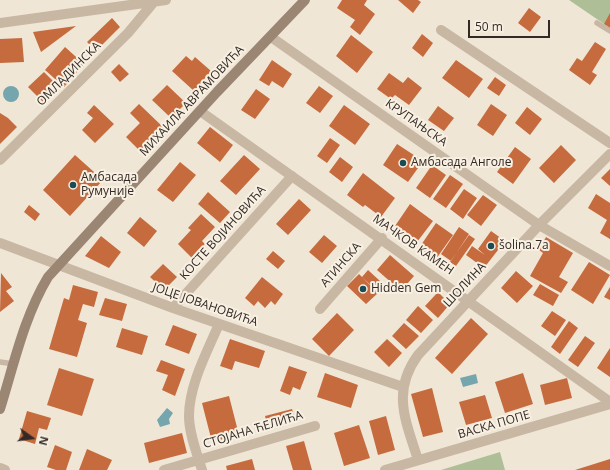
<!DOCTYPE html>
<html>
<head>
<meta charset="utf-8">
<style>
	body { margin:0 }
	#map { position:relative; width:610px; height:470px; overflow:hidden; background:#f0e6d6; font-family:"Open Sans",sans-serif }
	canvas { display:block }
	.north { position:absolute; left:12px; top:418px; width:40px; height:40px; -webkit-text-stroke:3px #f8f0e2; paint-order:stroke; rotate:104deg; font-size:11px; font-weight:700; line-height:16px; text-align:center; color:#332a25 }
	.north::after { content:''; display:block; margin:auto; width:14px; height:18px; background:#332a25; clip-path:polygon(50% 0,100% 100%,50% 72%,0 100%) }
	.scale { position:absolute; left:468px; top:20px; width:82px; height:18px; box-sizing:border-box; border:2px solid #332a25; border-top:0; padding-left:5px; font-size:12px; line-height:14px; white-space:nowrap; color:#332a25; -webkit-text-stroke:3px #f8f0e2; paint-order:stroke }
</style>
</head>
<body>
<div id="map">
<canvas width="610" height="470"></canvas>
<div class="north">N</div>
<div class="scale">50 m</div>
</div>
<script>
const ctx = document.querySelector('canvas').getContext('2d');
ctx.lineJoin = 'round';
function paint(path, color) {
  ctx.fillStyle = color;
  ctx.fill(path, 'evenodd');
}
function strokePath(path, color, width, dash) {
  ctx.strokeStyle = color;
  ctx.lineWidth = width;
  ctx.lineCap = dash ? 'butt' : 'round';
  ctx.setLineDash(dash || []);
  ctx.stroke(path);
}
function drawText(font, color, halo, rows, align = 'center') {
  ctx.font = font + ' "Open Sans",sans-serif';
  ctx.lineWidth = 4;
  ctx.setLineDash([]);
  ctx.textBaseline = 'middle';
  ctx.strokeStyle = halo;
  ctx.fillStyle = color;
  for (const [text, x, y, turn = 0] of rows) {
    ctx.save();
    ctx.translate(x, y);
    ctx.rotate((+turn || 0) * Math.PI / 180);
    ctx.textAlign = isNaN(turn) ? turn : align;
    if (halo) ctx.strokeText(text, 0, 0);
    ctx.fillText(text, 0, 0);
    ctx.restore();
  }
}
paint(new Path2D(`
	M569 0H610V28Z
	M500 452 505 470H441Z`), '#aebf97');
paint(new Path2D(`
	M3 94a8 8 0 1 1 16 0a8 8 0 1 1-16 0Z
	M476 374 478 383 463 387 460 378Z
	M167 408 173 413 169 419 170 424 160 427 157 420Z`), '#75a6ad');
paint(new Path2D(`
	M342 0H367L364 5 375 14 360 35 350 27 355 20 337 8Z
	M398 0H418L421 2 413 13Z
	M529 8 541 17 530 32 518 23Z
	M610 13V28L604 24Z
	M112 18 120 27 96 51 87 42Z
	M76 26 41 52 33 32Z
	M422 34 433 43 423 57 412 48Z
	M351 35 373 52 357 73 336 56Z
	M22 38 24 62 0 63V39Z
	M595 42 606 49 592 72 597 75 590 85 569 70 577 58 582 61Z
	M65 47 84 64 64 87 45 70Z
	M186 56 192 61 195 57 211 71 194 91 172 71Z
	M272 60 292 74 283 88 272 81 269 86 259 80Z
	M456 60 483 79 469 98 442 78Z
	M119 64 129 74 120 82 111 72Z
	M44 72 60 88 44 103 28 87Z
	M389 73 403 83 408 77 422 88 409 105 395 95 391 99 377 89Z
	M495 77 506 85 499 96 487 88Z
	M167 85 186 103 171 118 152 100Z
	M319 86 333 96 320 113 306 103Z
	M256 89 270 99 255 119 241 110Z
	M139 104 163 127 140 151 126 137 140 123 130 113Z
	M491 104 507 115 493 136 477 125Z
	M94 105 114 124 95 143 82 130 93 118 87 113Z
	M344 105 370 124 355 145 329 126Z
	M438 106 454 118 444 131 428 120Z
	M527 107 542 119 530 135 515 123Z
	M0 113 8 118 17 127 0 144Z
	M210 127 233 145 220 162 197 143Z
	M330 138 340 145 327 163 317 156Z
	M397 144 423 161 408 182 383 165Z
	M561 145 576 160 554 183 539 168Z
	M515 147 531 159 513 184 497 172Z
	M75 155 103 180 70 216 43 190Z
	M244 155 260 169 236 195 220 181Z
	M340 157 353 167 342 182 329 172Z
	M180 162 196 175 173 202 157 190Z
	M432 165 446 175 430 198 416 188Z
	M610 169V186L601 178Z
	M363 173 395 198 381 217 365 205 363 207 347 195Z
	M450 175 463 184 446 208 433 199Z
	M464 189 477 198 463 219 450 209Z
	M208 192 230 212 220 223 198 204Z
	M596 194 610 203V239L600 233 607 220 588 208Z
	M483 195 497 205 481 226 467 215Z
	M299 199 311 210 288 235 276 224Z
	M410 204 433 221 417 242 395 226Z
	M29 205 40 214 35 221 24 212Z
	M201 214 215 227 202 241 205 244 192 258 178 244 191 230 188 228Z
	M140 217 157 231 144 247 127 233Z
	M436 223 453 235 436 259 419 248Z
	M459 227 469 234 451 261 441 254Z
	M491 231 505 241 484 268 466 255 472 246 485 255 478 249Z
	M324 235 337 246 322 263 309 252Z
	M469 235 475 239 456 266 450 262Z
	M101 236 121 252 109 268 85 256Z
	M546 237 573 253 559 277 568 282 561 293 530 276 543 253 539 250Z
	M273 251 285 261 278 269 266 259Z
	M390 255 414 276 401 291 377 270Z
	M589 262 610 275 593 304 571 290Z
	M163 264 177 277 164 290 150 277Z
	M368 270 380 281 374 288 362 277Z
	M516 271 533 286 517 303 501 288Z
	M1 273 12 287 6 291 14 301 0 312Z
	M359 274 378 293 366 304 347 286Z
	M262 277 283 294 275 305 271 301 265 308 258 301 254 306 245 298Z
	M540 284 559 295 553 306 533 295Z
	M73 285 98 292 94 307 83 304 78 320 87 323 77 357 49 349 64 298 69 300Z
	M610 287V300L604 297Z
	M438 292 450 304 438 318 425 306Z
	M105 298 127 304 122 321 99 315Z
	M418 306 433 320 421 333 406 320Z
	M552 311 566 320 555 336 541 326Z
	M337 313 354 330 329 356 312 339Z
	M471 318 488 334 452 374 435 358Z
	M569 321 578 328 560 354 551 347Z
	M404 323 419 336 406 349 392 336Z
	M173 325 197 334 189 354 165 345Z
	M122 328 148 336 142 355 116 347Z
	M585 336 595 343 578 367 568 360Z
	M230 339 265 351 259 368 235 361 232 370 220 366Z
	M387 339 402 353 389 367 374 352Z
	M610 348V377L597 368Z
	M161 360 185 369 175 396 162 390 168 375 156 371Z
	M289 366 307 372 300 390 293 387 290 395 280 391Z
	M59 368 94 379 82 416 47 405Z
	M325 373 358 385 351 408 317 397Z
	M523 373 533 404 505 413 495 382Z
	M567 378 572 398 545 405 540 385Z
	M432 388 443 432 423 437 411 394Z
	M485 395 492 418 466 425 459 402Z
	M229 396 239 435 212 442 202 403Z
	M292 409 295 420 268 427 265 416Z
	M27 411 51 418 47 430 39 428 35 444 19 439Z
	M386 416 395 450 378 455 369 421Z
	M359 425 370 458 344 466 334 433Z
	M182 433 187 453 149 463 144 443Z
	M304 441 312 470H293L286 446Z
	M55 445 72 452 66 470H56L47 467Z
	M87 449 112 460 107 470H79Z
	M252 459 255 470H227L226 466Z
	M610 459V470H575Z`), '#c66b3e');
strokePath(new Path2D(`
	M597 23 610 31
	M0 362 14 364`), '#c8b7a2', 5.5);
strokePath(new Path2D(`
	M0 23 166 0
	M441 30 610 143
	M271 37 539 225 610 266
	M200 111 610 402
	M0 160 128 33 153 3
	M0 243 173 308 403 387
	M173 308 292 176
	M320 309 382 238
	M418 460C406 421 391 392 418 355L539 225 610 154
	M0 468 5 470
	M164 470 315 426
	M202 470C197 453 189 434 189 416 189 385 207 352 219 324
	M385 470 610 404`), '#c8b7a2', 10);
strokePath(new Path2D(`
	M0 409C14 364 24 317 48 277L217 92 305 0`), '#9b8674', 10);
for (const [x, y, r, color] of [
	[403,163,4,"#1b4b53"],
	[73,185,4,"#1b4b53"],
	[491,246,4,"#1b4b53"],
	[363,289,4,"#1b4b53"]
]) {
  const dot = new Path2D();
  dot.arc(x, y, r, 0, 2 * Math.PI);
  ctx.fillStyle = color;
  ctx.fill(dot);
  strokePath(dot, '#f8f0e2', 1.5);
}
drawText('12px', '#332a25', '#f8f0e2', [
	["ОМЛАДИНСКА",69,74,-45],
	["МИХАИЛА АВРАМОВИЋА",192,101,-47],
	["КРУПАЊСКА",416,123,35],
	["КОСТЕ ВОЈИНОВИЋА",223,233,-48],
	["МАЧКОВ КАМЕН",413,245,35],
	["АТИНСКА",341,265,-49],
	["ШОЛИНА",465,285,-47],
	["ЈОЦЕ ЈОВАНОВИЋА",205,305,19],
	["ВАСКА ПОПЕ",494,425,-16],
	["СТОЈАНА ЋЕЛИЋА",253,430,-17]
]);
drawText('12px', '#332a25', '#f8f0e2', [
	["Амбасада Анголе",411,163],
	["Амбасада",81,178],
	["Румуније",81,192],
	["šolina.7a",499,246],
	["Hidden Gem",371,289]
], 'left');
</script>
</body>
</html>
